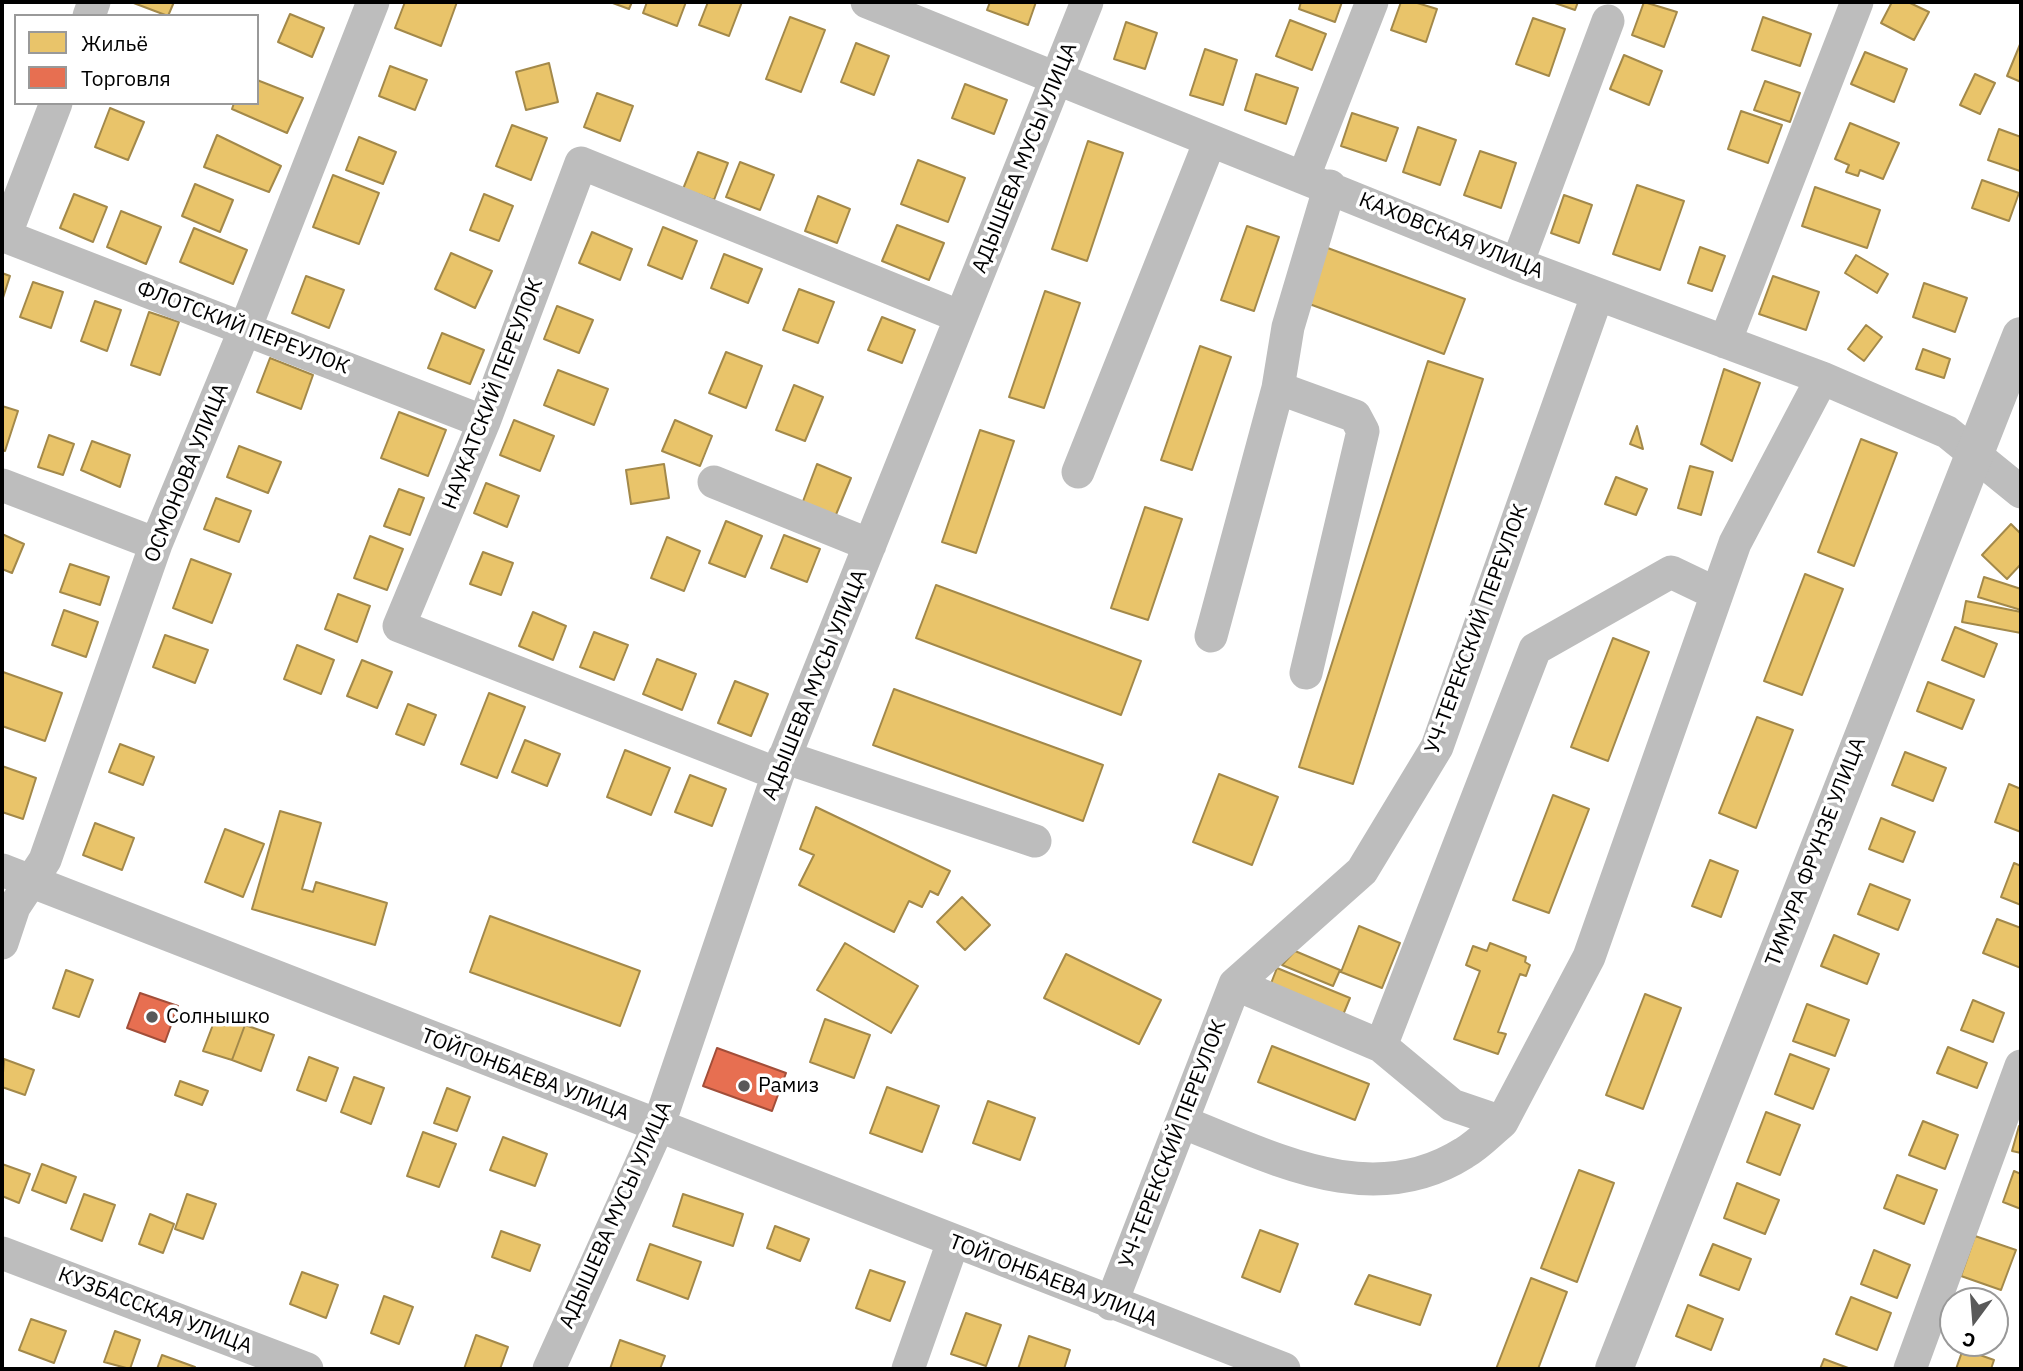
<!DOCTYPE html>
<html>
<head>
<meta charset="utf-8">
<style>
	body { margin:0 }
	#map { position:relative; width:2023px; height:1371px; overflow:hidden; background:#fff; font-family:"IBM Plex Sans",sans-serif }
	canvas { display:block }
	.frame { position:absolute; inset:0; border:4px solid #000; pointer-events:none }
	.legend { position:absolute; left:14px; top:14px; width:245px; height:91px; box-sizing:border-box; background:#fff; border:2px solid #999; margin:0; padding:9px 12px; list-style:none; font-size:21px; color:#000 }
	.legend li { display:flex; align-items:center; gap:14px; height:35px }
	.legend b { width:35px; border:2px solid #999 }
	.north { position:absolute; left:1939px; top:1287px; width:70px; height:70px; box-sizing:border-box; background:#fff; border:2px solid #999; border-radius:50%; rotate:196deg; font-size:19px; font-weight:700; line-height:28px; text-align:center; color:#000 }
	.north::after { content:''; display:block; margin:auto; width:24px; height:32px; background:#595959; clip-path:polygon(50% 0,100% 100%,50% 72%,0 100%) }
</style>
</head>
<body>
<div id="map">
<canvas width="2023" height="1371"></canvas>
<div class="frame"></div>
<ul class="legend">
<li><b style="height:19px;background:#e9c46a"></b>Жильё</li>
<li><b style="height:19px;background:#e76f51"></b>Торговля</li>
</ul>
<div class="north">С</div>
</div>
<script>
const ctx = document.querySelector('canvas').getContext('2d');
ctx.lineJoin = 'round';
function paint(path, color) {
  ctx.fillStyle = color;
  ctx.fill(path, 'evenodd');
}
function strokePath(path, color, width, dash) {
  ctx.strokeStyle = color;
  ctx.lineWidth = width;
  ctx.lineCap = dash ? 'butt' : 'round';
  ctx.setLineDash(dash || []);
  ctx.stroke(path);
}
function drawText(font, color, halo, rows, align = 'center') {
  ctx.font = font + ' "IBM Plex Sans",sans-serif';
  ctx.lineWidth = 7;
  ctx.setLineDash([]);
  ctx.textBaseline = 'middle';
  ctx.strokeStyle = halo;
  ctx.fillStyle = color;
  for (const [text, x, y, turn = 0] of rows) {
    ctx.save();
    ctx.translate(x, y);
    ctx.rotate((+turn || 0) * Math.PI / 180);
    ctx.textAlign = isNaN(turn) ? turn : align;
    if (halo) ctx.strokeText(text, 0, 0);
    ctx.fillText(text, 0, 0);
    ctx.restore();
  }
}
const homes = new Path2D(`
	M131 2H174L168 16Z
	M405 2H457L441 46 395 28Z
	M610 2H632L629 9Z
	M647 2H686L677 26 643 13Z
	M708 2H742L729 36 699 25Z
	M990 2H1036L1028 25 987 10Z
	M1301 2H1342L1335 22 1299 9Z
	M1401 2H1414L1437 9 1426 42 1391 30Z
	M1552 2H1578L1575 10Z
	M1644 2 1677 12 1664 47 1632 35Z
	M1892 2H1908L1929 12 1914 40 1881 23Z
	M290 14 324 28 312 57 278 42Z
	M790 17 825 30 801 92 766 79Z
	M1763 17 1811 34 1800 66 1752 50Z
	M1533 18 1565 29 1549 76 1516 64Z
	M1290 20 1326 34 1312 70 1276 56Z
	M1126 22 1157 33 1145 69 1114 59Z
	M2021 42V82L2007 76Z
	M856 43 889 56 874 95 841 82Z
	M1205 49 1237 60 1223 105 1190 95Z
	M1865 52 1907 69 1894 102 1851 84Z
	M1624 55 1662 71 1649 105 1610 89Z
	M549 63 558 102 526 110 516 72Z
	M390 66 427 80 415 110 379 96Z
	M1256 74 1298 88 1286 124 1245 110Z
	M1975 74 1995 83 1980 114 1960 105Z
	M257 80 303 98 287 133 232 109 234 103H257Z
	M1765 81 1800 93 1790 122 1754 110Z
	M965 84 1007 100 994 134 952 118Z
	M597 93 633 106 620 141 584 127Z
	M110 108 144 122 128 160 95 147Z
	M1741 111 1782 125 1768 163 1728 149Z
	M1352 113 1398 128 1386 161 1341 146Z
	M1850 123 1899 143 1883 179 1860 170 1858 176 1846 172 1849 165 1835 159Z
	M512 125 547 138 531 180 496 166Z
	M1418 127 1456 140 1440 185 1403 172Z
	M1999 129 2021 137 2020 171 1988 160Z
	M217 135 281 166 269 192 204 167Z
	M359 137 396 152 383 184 346 170Z
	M1088 141 1123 153 1087 261 1052 249Z
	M1480 151 1516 163 1501 208 1464 195Z
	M698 152 728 163 714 200 683 189Z
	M918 160 965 178 948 222 901 204Z
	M740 162 774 175 760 210 726 197Z
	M333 175 379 193 359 244 313 227Z
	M1982 180 2019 193 2009 221 1972 208Z
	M195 184 233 200 220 232 182 216Z
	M1637 185 1684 201 1660 270 1613 254Z
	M1815 187 1880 210 1867 248 1802 226Z
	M74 194 107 207 93 242 60 228Z
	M484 194 513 206 499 241 470 230Z
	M1564 195 1592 205 1579 243 1551 233Z
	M818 196 850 209 837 243 805 231Z
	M121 211 161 227 146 264 107 247Z
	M897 225 944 243 929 280 882 261Z
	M1247 226 1279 237 1254 311 1221 300Z
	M663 227 697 241 682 279 648 265Z
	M194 228 247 250 233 284 180 262Z
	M592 232 632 249 620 280 579 263Z
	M1325 247 1465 299 1444 354 1304 302Z
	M1700 247 1725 256 1712 291 1688 283Z
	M451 253 492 271 475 308 435 289Z
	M724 254 762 269 748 303 711 288Z
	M1856 255 1888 274 1877 293 1845 273Z
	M2 273 10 276 2 301Z
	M306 276 344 290 329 328 292 313Z
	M1773 276 1819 292 1806 330 1759 314Z
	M33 282 63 292 51 328 20 317Z
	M1924 283 1967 298 1955 332 1913 317Z
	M799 289 834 302 818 343 783 330Z
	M1045 291 1080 303 1044 408 1009 397Z
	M95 301 121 310 107 351 81 341Z
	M557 306 593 320 579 353 544 339Z
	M149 312 179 322 160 375 131 365Z
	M882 317 915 330 902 363 868 350Z
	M1866 325 1882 337 1864 361 1848 349Z
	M442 333 484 350 470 384 428 368Z
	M1200 346 1231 357 1192 470 1161 460Z
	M1923 349 1950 359 1944 378 1916 369Z
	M726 352 762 366 746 408 709 393Z
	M270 358 313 375 301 409 257 392Z
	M1428 361 1483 379 1353 784 1299 767Z
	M1724 369 1760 383 1732 461 1701 444Z
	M558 370 608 389 594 425 544 405Z
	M794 385 823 397 805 441 776 430Z
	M2 406 18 411 5 451 2 450Z
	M399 412 446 430 428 476 381 458Z
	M514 420 554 436 540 471 500 455Z
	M675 420 712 436 700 466 662 451Z
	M1637 426 1643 449 1630 444Z
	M980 430 1014 441 976 553 942 542Z
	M49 435 74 444 63 475 38 467Z
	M1861 439 1897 453 1854 566 1818 552Z
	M92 441 130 455 120 487 81 470Z
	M239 446 281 462 268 493 227 477Z
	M664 464 669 498 631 504 626 470Z
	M817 464 851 478 835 517 802 504Z
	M1690 466 1713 472 1701 515 1678 508Z
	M1616 477 1647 489 1636 515 1605 504Z
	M486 483 519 496 507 527 474 513Z
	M399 489 424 498 410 535 384 526Z
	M216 498 251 511 239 542 204 529Z
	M1145 507 1182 519 1148 620 1111 608Z
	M726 521 762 536 745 577 709 563Z
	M2011 524 2021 534V564L2007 579 1982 555Z
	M2 534 24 544 12 573 2 569Z
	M784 535 820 549 807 582 771 568Z
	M370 536 403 549 387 590 354 578Z
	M667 537 700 551 684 591 651 578Z
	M483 552 513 563 501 595 470 584Z
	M191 559 231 574 212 623 173 608Z
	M70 564 109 577 100 605 60 592Z
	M1805 574 1843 589 1802 695 1764 681Z
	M1984 577 2021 589V610L1978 597Z
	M936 585 1141 661 1121 715 916 638Z
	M338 594 370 606 357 642 325 629Z
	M1966 601 2021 612V633L1962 622Z
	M64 610 98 622 86 657 52 645Z
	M533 612 566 626 553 660 519 646Z
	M1955 627 1997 644 1984 677 1942 660Z
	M594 632 628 645 614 680 580 667Z
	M165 635 208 650 195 683 153 667Z
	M1613 638 1649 652 1608 761 1571 747Z
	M297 645 334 660 321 694 284 679Z
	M657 659 696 674 682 710 643 694Z
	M362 660 392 672 377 708 347 696Z
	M3 672 62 693 45 741 2 726Z
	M735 681 768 694 751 736 718 723Z
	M1928 682 1974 700 1962 729 1917 711Z
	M894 689 1103 765 1083 821 873 745Z
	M489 693 525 707 497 778 461 764Z
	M408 704 436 715 424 745 396 734Z
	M1757 717 1793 730 1756 828 1719 813Z
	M525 740 560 754 547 786 512 772Z
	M120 744 154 757 143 785 109 772Z
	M625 750 670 768 651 815 607 797Z
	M1905 752 1946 768 1933 801 1892 785Z
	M2 766 36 778 23 819 2 812Z
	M1219 774 1278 797 1252 865 1193 842Z
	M690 775 726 789 712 826 675 812Z
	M2009 784 2021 789V832L1995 822Z
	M1553 795 1589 809 1549 913 1513 900Z
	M816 807 950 871 938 895 930 891 922 907 909 901 894 932 799 885 814 855 800 849Z
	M280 811 321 823 302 889 313 892 316 882 387 903 375 945 252 909Z
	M1881 818 1915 832 1903 862 1869 849Z
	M95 823 134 838 122 870 83 855Z
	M225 829 264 844 243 897 205 882Z
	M1710 860 1738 871 1721 917 1692 906Z
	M2014 863 2021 866V905L2001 897Z
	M1870 884 1910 900 1898 930 1858 914Z
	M962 897 990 925 965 950 937 922Z
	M490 916 640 971 620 1026 470 972Z
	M1997 919 2021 928V968L1983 953Z
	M1359 926 1400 943 1382 988 1341 972Z
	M1834 935 1879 954 1867 984 1821 966Z
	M845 943 918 986 891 1033 817 990Z
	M1490 943 1526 957 1525 962 1530 965 1526 976 1520 974 1498 1032 1506 1034 1498 1054 1454 1039 1480 971 1466 965 1473 946 1487 951Z
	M1295 951 1340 970 1333 986 1282 965Z
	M1066 954 1161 1000 1139 1044 1044 998Z
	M1277 968 1350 998 1343 1015 1270 986Z
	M66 970 93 980 79 1017 53 1008Z
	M1645 994 1681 1008 1643 1109 1606 1095Z
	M1973 1000 2004 1013 1993 1042 1961 1030Z
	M1807 1004 1849 1020 1835 1056 1793 1041Z
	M217 1014 245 1025 232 1060 203 1051Z
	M825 1019 870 1035 854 1078 810 1062Z
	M245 1025 274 1035 261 1071 232 1060Z
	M1272 1046 1369 1084 1355 1120 1258 1082Z
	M1948 1047 1987 1063 1977 1088 1937 1073Z
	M1790 1054 1829 1069 1813 1109 1775 1094Z
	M309 1057 338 1068 326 1101 297 1090Z
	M4 1059 34 1070 25 1095 2 1087Z
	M354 1077 384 1088 371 1124 341 1112Z
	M180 1081 208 1091 202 1105 175 1095Z
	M887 1087 939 1106 922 1152 870 1133Z
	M447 1088 470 1097 457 1131 434 1123Z
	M988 1101 1035 1118 1020 1160 973 1143Z
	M1766 1112 1800 1125 1780 1175 1747 1162Z
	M1923 1121 1958 1135 1945 1169 1909 1155Z
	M2019 1126H2021V1153L2012 1151Z
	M423 1132 456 1144 439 1187 407 1176Z
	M503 1137 547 1154 535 1186 490 1170Z
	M2 1164 30 1174 19 1203 2 1196Z
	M42 1164 76 1177 66 1203 32 1190Z
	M1579 1170 1614 1183 1577 1282 1541 1268Z
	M2014 1171 2021 1174V1209L2003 1202Z
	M1897 1175 1937 1190 1924 1224 1884 1208Z
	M1737 1183 1779 1200 1765 1234 1724 1218Z
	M84 1194 115 1205 102 1241 71 1229Z
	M187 1194 216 1204 203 1239 175 1229Z
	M683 1194 743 1214 733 1246 673 1226Z
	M150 1214 174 1224 163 1253 139 1244Z
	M775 1226 809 1239 800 1261 767 1248Z
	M1260 1230 1298 1244 1280 1292 1242 1277Z
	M501 1231 540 1245 530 1271 492 1257Z
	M1975 1236 2016 1250 2001 1290 1961 1276Z
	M650 1244 701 1262 688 1299 637 1280Z
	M1713 1244 1751 1259 1739 1290 1700 1275Z
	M1874 1250 1910 1265 1897 1298 1861 1284Z
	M870 1270 905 1282 890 1321 856 1308Z
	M302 1272 338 1285 326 1318 290 1304Z
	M1369 1275 1431 1295 1420 1325 1355 1304Z
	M1531 1278 1567 1292 1538 1369H1496Z
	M384 1296 413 1307 399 1344 371 1333Z
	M1851 1297 1891 1313 1877 1350 1836 1334Z
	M1688 1305 1723 1319 1711 1350 1676 1336Z
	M966 1313 1001 1325 986 1366 951 1354Z
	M31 1319 66 1331 54 1363 19 1350Z
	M115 1331 140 1340 130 1369 104 1362Z
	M476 1335 508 1347 500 1369H464Z
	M1029 1336 1070 1350 1064 1369H1018Z
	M620 1340 665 1356 660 1369H610Z
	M1963 1349 1994 1360 1991 1369H1956Z
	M162 1355 195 1367 194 1369H157Z
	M1824 1359 1851 1369H1820Z`);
paint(homes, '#e9c46a');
strokePath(homes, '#a3894a', 2);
const shops = new Path2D(`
	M140 993 178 1006 165 1042 127 1028Z
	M717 1048 786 1073 772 1111 703 1086Z`);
paint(shops, '#e76f51');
strokePath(shops, '#a24e39', 2);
strokePath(new Path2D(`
	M867 2 1517 264 1822 378 1947 432 2021 492
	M89 16 94 2
	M1304 176 1372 2
	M2 235 484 422
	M5 236 56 103
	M1517 264 1608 21
	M1725 342 1857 2
	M1078 472 1210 141
	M714 482 870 545
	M2 485 156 544
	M1211 636 1278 388
	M1306 673 1363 431 1355 416 1278 388 1288 327 1330 186
	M784 757 1035 841
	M778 774 399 626 484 422 581 163 961 317
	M2 870 1284 1369
	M2 943 14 907 45 860 156 544 245 329 373 2
	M1235 984 1381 1046 1452 1105 1502 1122 1589 957 1735 543 1822 378
	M1381 1046 1535 649 1671 572 1715 593
	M1182 1122C1272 1157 1371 1212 1464 1153 1478 1145 1490 1132 1502 1122
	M2 1253 307 1369
	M1111 1304 1235 984 1362 871 1437 747 1597 296
	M549 1369 658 1127 778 774 1087 2
	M908 1369 953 1242
	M1910 1369 2021 1066`), '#bdbdbd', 33);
strokePath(new Path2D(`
	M1614 1369 2021 336`), '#bdbdbd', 38);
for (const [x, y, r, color] of [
	[152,1017,7,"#595959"],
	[744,1086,7,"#595959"]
]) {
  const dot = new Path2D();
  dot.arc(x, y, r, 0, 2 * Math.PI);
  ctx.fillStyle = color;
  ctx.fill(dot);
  strokePath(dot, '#fff', 2.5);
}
drawText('21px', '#000', '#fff', [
	["АДЫШЕВА МУСЫ УЛИЦА",1025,158,-68],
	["КАХОВСКАЯ УЛИЦА",1451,236,22],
	["ФЛОТСКИЙ ПЕРЕУЛОК",243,328,21],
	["НАУКАТСКИЙ ПЕРЕУЛОК",493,394,-69],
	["ОСМОНОВА УЛИЦА",187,473,-68],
	["УЧ-ТЕРЕКСКИЙ ПЕРЕУЛОК",1477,629,-70],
	["АДЫШЕВА МУСЫ УЛИЦА",815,685,-68],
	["ТИМУРА ФРУНЗЕ УЛИЦА",1816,852,-69],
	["ТОЙГОНБАЕВА УЛИЦА",525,1075,21],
	["УЧ-ТЕРЕКСКИЙ ПЕРЕУЛОК",1173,1144,-69],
	["АДЫШЕВА МУСЫ УЛИЦА",616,1215,-66],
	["ТОЙГОНБАЕВА УЛИЦА",1053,1281,21],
	["КУЗБАССКАЯ УЛИЦА",155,1311,21]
]);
drawText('21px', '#000', '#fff', [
	["Солнышко",166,1017],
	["Рамиз",758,1086]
], 'left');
</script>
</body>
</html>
